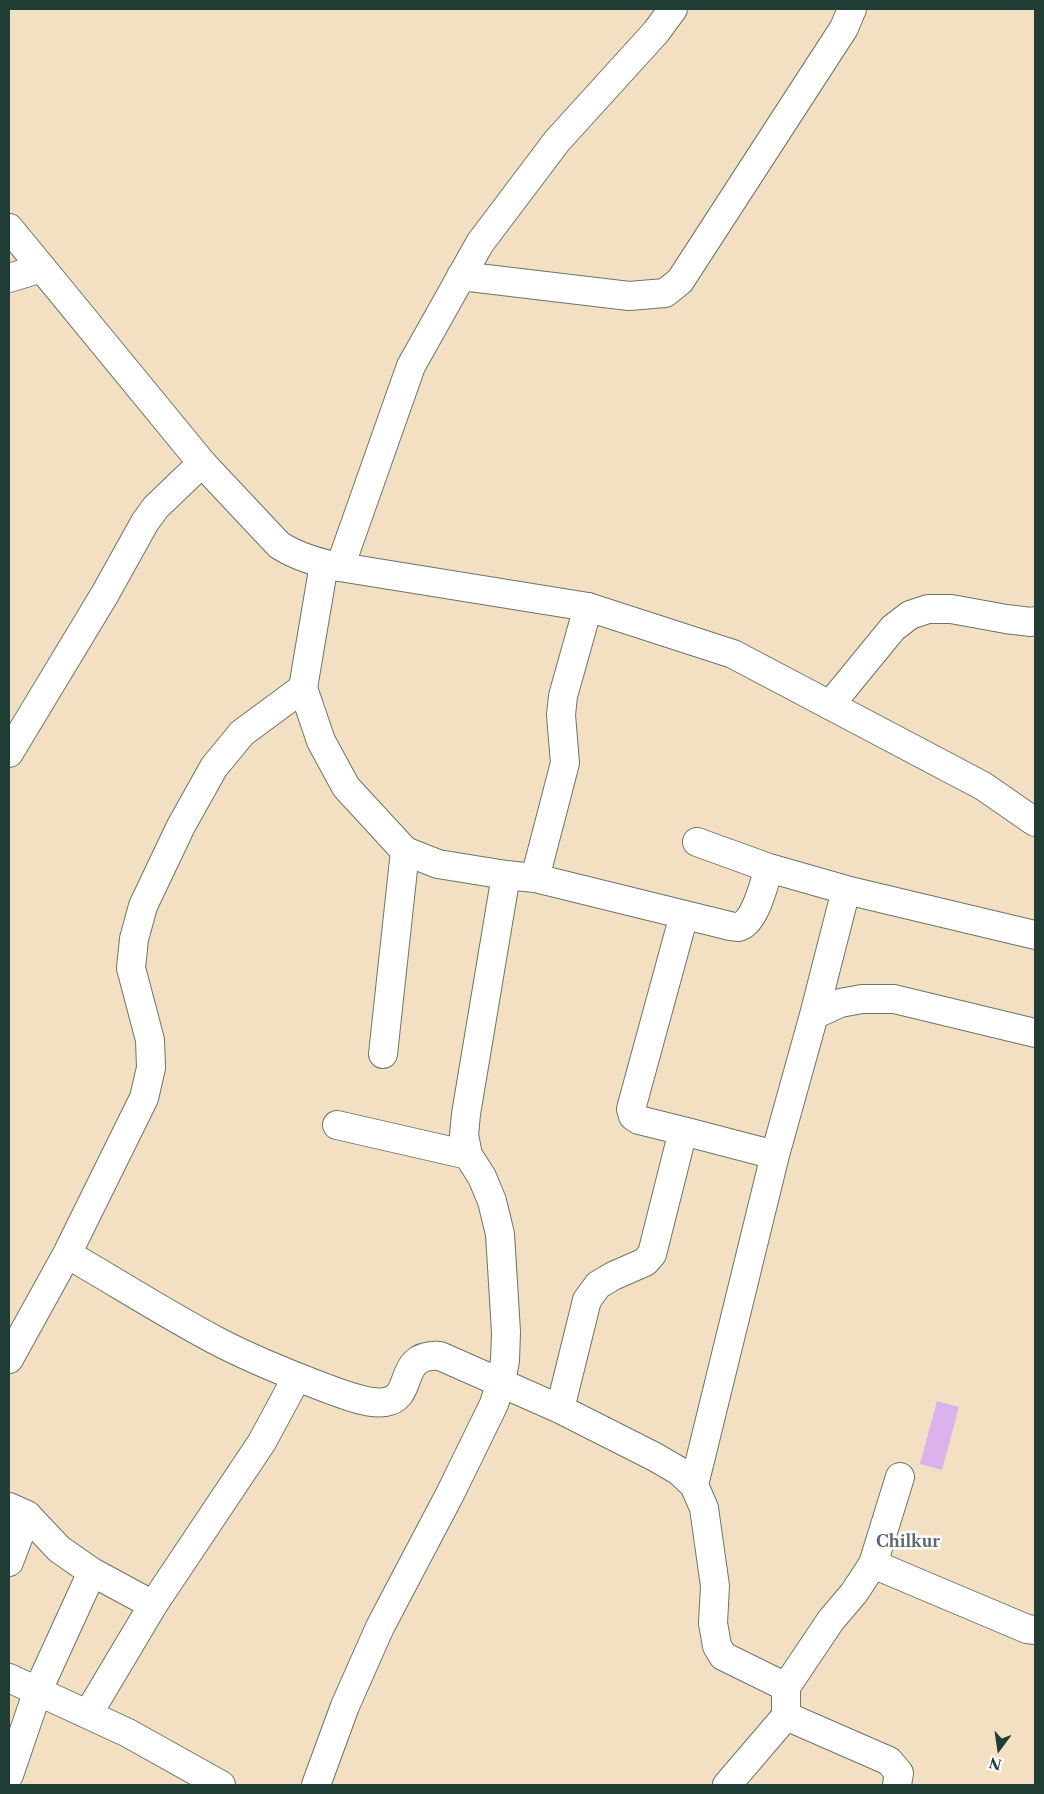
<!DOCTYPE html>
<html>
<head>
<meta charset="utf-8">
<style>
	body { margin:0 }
	#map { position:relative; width:1044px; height:1794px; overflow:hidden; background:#f3e0c3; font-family:"Libre Caslon Text",serif }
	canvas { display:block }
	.frame { position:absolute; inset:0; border:10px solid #1f3d34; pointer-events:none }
	.north { position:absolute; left:974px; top:1724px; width:50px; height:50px; -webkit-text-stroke:4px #fff; paint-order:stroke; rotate:194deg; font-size:14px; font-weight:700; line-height:20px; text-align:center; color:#1f3d34 }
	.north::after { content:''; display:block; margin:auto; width:18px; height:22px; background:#1f3d34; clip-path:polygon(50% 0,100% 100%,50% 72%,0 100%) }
</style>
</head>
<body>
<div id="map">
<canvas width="1044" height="1794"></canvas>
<div class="frame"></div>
<div class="north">N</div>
</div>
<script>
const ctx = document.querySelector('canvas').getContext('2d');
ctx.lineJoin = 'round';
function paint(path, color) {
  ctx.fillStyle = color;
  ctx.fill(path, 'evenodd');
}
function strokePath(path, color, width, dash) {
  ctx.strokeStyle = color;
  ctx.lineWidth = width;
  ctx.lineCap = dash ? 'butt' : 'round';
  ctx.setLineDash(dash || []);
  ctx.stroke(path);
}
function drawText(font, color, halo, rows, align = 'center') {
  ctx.font = font + ' "Libre Caslon Text",serif';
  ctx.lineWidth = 5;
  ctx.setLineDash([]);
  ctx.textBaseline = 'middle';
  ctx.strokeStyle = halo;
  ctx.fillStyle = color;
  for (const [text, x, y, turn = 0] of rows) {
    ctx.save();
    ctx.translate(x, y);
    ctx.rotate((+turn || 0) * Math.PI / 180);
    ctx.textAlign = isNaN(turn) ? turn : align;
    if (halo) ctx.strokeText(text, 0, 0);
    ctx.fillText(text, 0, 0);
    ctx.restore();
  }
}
paint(new Path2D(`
	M937 1401 959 1407 942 1470 920 1464Z`), '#dbb2eb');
const minor = new Path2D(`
	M461 276 629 296 665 293 680 281 844 28 852 9
	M9 278 42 268
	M340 567 411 366 480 243 557 141 656 32 673 9
	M830 705 893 628 910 615 928 609H951L1006 619 1031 622 1035 621
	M9 753 105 594 145 522 156 507 202 463
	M697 842 769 868 846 890 1035 935
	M506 875 535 878 565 763 561 715 563 696 588 607
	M535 878 726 925C729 926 734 927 738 927 755 924 764 883 769 868
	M814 1015 846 890
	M383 1054 405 851
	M337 1125 468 1155
	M683 1131 639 1120 633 1116 631 1109 684 915
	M67 1254C116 1282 164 1313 215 1340 249 1358 286 1373 323 1387 339 1393 368 1405 385 1402 416 1398 395 1353 440 1356L560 1409 655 1457 679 1471 694 1485 704 1508 715 1586 713 1623 717 1646 723 1656 786 1687V1716L727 1785
	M9 1359 67 1254 144 1098 151 1068 150 1040 131 968 134 939 143 906 181 826 214 767 242 733 303 688
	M560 1409 587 1300 598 1285 613 1276 645 1262 652 1254 683 1131 775 1155
	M694 1485 775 1155 814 1015 840 1003 862 999H894L1035 1033
	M9 1507 27 1515 9 1562
	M27 1515 59 1549 92 1572
	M873 1564 1027 1629 1035 1630
	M9 1678 128 1733 221 1785
	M786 1687 831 1620 854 1593 873 1564 900 1477
	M88 1714 153 1605 262 1442 297 1377
	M786 1716 889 1761 899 1773 897 1785
	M9 1775 38 1690 92 1572 153 1605
	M316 1785 345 1706 380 1627 450 1494 494 1404 501 1382 505 1361 506 1332 500 1234 492 1201 482 1177 468 1155 464 1135 466 1114 506 875 438 864 405 851 346 787 321 741 303 688 324 564`);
const major = new Path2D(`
	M9 228 202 463 279 545C298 557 318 563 340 567L588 607 733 654 983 786 1035 822`);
strokePath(minor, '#697666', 30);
strokePath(major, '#697666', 30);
strokePath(minor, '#fff', 28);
strokePath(major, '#fff', 28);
drawText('bold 16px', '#616674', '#fff', [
	["Chilkur",908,1542]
]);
</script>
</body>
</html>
